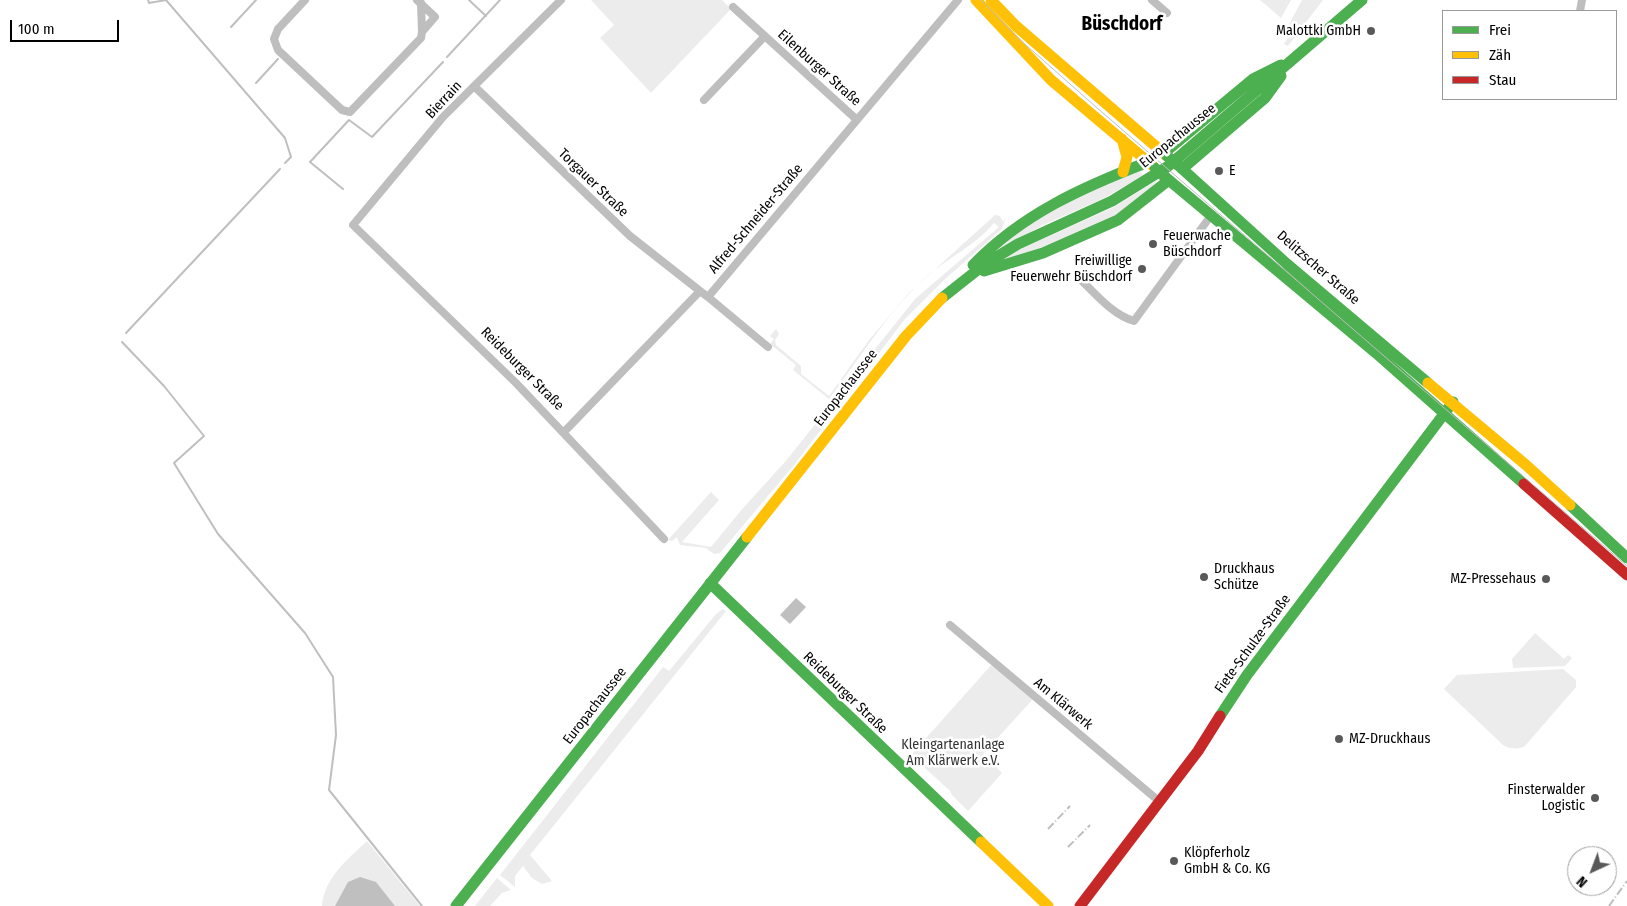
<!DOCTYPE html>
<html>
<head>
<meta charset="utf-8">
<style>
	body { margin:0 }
	#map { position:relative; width:1627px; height:906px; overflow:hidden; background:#fff; font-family:"Fira Sans Condensed",sans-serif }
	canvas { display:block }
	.legend { position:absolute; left:1442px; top:10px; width:175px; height:90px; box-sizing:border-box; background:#fff; border:1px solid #999; margin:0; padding:6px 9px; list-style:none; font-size:15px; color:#000 }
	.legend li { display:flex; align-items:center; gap:10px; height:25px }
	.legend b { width:25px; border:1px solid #999 }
	.north { position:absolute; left:1567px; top:846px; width:50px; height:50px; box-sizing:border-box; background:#fff; border:1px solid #999; border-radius:50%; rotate:223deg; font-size:14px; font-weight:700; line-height:20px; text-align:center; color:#000 }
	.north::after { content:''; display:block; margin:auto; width:18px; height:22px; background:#595959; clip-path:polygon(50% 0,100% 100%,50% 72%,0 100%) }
	.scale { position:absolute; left:10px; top:20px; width:109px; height:22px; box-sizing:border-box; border:2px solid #000; border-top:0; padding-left:6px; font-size:15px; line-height:18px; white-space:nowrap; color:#000; -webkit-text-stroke:4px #fff; paint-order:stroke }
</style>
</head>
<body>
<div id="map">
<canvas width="1627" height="906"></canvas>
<ul class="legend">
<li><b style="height:6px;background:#4caf50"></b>Frei</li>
<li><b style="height:6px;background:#ffc107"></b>Zäh</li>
<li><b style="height:6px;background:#c62828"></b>Stau</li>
</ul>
<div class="north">N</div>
<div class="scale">100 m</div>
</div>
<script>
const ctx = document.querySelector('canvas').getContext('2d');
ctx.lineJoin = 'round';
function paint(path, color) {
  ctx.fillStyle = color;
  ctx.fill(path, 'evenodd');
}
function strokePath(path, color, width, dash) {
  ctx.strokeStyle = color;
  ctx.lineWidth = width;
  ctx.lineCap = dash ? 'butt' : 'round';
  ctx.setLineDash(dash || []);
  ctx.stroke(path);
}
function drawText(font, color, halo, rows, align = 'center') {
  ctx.font = font + ' "Fira Sans Condensed",sans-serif';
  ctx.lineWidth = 5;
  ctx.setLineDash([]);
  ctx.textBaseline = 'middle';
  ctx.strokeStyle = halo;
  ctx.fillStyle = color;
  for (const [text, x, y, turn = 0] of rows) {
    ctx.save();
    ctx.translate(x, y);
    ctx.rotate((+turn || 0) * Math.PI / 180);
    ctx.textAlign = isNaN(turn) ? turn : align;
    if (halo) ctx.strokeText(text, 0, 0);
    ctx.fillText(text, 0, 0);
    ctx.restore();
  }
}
paint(new Path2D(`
	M591 0H722L731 9 651 93 600 38 614 25Z
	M1260 0H1291L1281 18Z
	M1302 0H1323L1288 46 1284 44 1292 32 1287 28Z
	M1138 169 1143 176 1102 199 1041 226 982 261C1025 216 1083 194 1138 169Z
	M1158 180C1136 217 1046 247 1006 259L1007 255 1112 208Z
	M995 215 1000 216 1003 222 1006 216 1002 229 944 280 905 319 794 465 720 553 714 554 706 548 680 545 677 537 672 541 668 540 711 492 719 500 682 542 711 547 743 508 785 462 915 299 999 227 994 223C975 246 947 258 925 278 887 313 860 358 829 399L793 370 796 365 770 344 774 339 770 336 776 329 779 334 775 340 776 345 801 366V374L829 396 869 340 909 293Z
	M723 609 726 611 530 855 552 881 542 884 532 878 523 866 515 876V887L500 875 663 667 669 671 716 614Z
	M1535 633 1564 659 1568 655 1572 658 1565 666 1513 668 1512 659Z
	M993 663 1033 699 983 754 1002 773 968 811 952 795 950 791 911 755Z
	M1563 669 1576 680V687L1525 746C1518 750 1509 749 1503 745L1444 689 1457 675Z
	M367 841 420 906H322C324 878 348 859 367 841Z
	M497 878 511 890 502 893 490 906H475Z`), '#ececec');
paint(new Path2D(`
	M796 598 806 607 790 624 780 615Z
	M360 877 376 882 395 906H335L348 882Z`), '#bfbfbf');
strokePath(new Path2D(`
	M148 0 149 3 166 0 285 138 291 157 285 163
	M469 0 486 16
	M231 27 256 0
	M447 57 500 0
	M256 83 278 59
	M343 189 310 162 349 120 372 137 443 62
	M126 333 280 169
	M122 342 164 386 204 436 174 463 218 534 305 633 333 677 336 735 329 790 422 906`), '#bfbfbf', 2);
strokePath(new Path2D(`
	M305 0 278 29 274 39 278 50 342 110 350 112 421 38 422 32 435 17 417 0
	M561 0 443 117 353 225 516 383 664 539
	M1152 0 1167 13
	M421 3 422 32
	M733 7 856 119
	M1580 11 1582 0
	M474 86 630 236 700 291
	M704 100 765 36
	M1078 277C1094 292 1112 315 1134 321L1212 214
	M708 297 768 347
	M564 432 700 291 708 297 958 0
	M950 625 1160 802`), '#bebebe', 8);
strokePath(new Path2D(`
	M1164 153 1253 79 1281 65
	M1178 165 1287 264 1428 383
	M1182 169 1265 98 1281 76
	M1164 176 1376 353 1524 484
	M973 265C1022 214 1083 187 1148 162
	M984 271 1043 253 1118 220 1169 180
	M942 298 985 264 1018 244 1112 201 1167 167 1362 0
	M1570 505 1627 558
	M710 583 981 842
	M1220 716 1247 675 1453 402
	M456 906 747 537`), '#4caf50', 11);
strokePath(new Path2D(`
	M976 0 1051 80 1153 166
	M991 0 1016 26 1167 156
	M1122 139 1127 157 1123 172
	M1428 383 1526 465 1570 505
	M747 537 906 336 942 298
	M981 842 1048 906`), '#ffc107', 11);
strokePath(new Path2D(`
	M1524 484 1627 575
	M1080 906 1198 751 1220 716`), '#c62828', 11);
strokePath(new Path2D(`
	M981 0 1018 38 1096 107 1627 566`), '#bebebe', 1);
strokePath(new Path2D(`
	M1048 829 1070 806
	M1068 847 1090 825
	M1609 906 1627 881`), '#bebebe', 2, [8, 2.5, 1, 2.5]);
strokePath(new Path2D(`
	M1167 156 1178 165
	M1155 168 1164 176`), '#4caf50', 11);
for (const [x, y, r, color] of [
	[1371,31,5,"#595959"],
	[1219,171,5,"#595959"],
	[1153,244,5,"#595959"],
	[1142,269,5,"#595959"],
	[1204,577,5,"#595959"],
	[1546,579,5,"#595959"],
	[1339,739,5,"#595959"],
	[1595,798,5,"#595959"],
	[1174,861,5,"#595959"]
]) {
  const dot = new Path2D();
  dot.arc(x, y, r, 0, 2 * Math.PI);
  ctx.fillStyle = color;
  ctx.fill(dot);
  strokePath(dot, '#fff', 2);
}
drawText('14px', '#000', '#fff', [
	["Malottki GmbH",1361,31,"right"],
	["E",1229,171],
	["Feuerwache",1163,236],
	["Büschdorf",1163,252],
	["Freiwillige",1132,261,"right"],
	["Feuerwehr Büschdorf",1132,277,"right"],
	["Druckhaus",1214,569],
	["Schütze",1214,585],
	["MZ-Pressehaus",1536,579,"right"],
	["MZ-Druckhaus",1349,739],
	["Finsterwalder",1585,790,"right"],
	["Logistic",1585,806,"right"],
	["Klöpferholz",1184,853],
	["GmbH & Co. KG",1184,869]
], 'left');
drawText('14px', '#000', '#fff', [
	["Eilenburger Straße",819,68,42],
	["Bierrain",444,100,-47],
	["Europachaussee",1178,136,-39],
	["Torgauer Straße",593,183,44],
	["Alfred-Schneider-Straße",756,219,-50],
	["Delitzscher Straße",1318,268,41],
	["Reideburger Straße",522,369,45],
	["Europachaussee",846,388,-52],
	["Fiete-Schulze-Straße",1253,644,-54],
	["Reideburger Straße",845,693,44],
	["Am Klärwerk",1063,704,40],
	["Europachaussee",595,706,-52]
]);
drawText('14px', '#333', '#fff', [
	["Kleingartenanlage",953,745],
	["Am Klärwerk e.V.",953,761]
]);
drawText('bold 19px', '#000', '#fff', [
	["Büschdorf",1122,25]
]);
</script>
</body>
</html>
